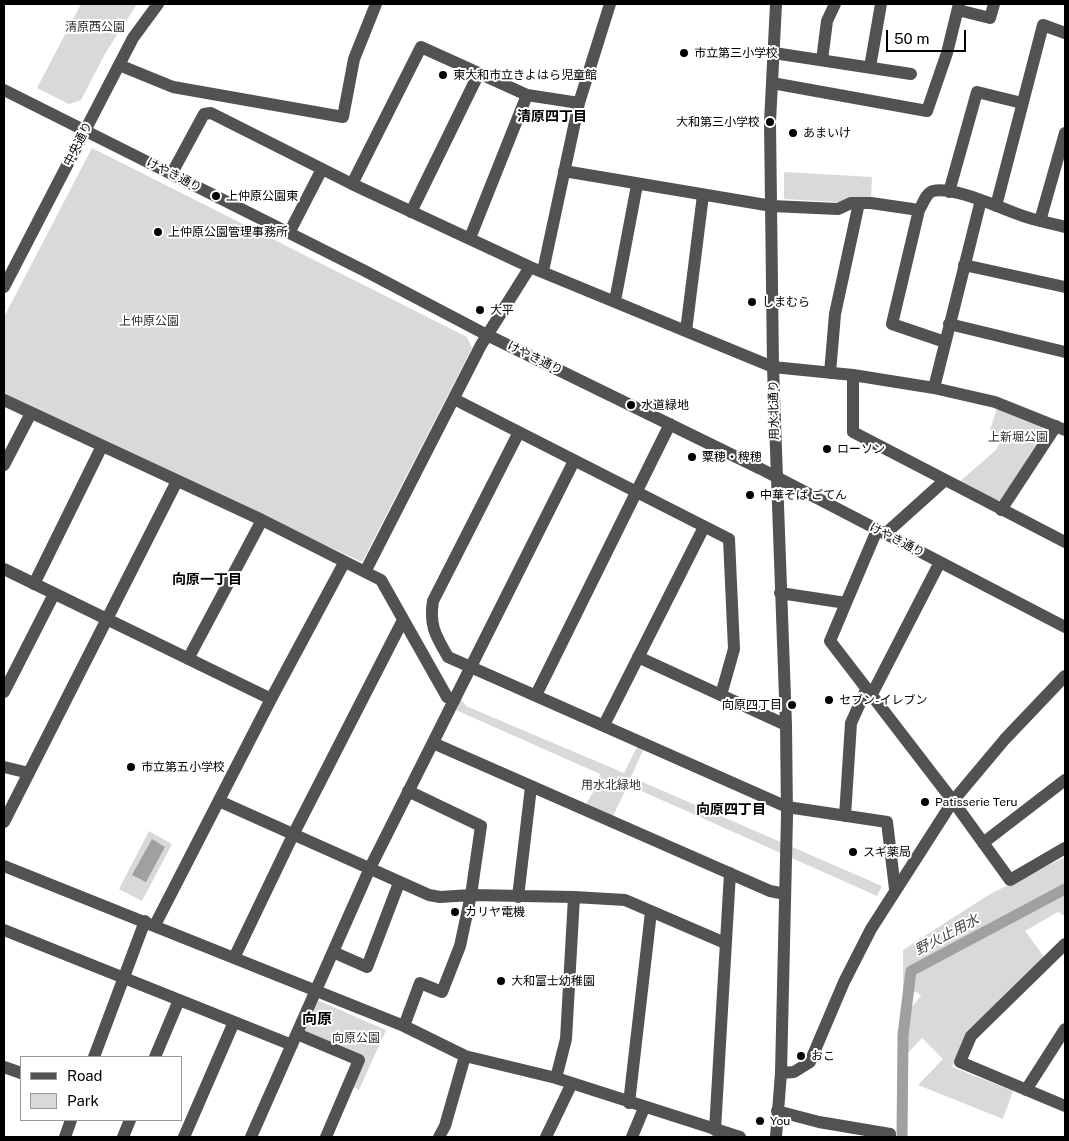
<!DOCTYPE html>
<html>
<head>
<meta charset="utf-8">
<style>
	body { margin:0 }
	#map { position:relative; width:1069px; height:1141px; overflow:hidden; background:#fff; font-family:"Public Sans",sans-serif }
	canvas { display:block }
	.frame { position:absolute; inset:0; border:5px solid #000; pointer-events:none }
	.legend { position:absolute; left:20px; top:1056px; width:162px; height:65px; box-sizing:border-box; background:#fff; border:1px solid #999; margin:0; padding:6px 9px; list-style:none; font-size:15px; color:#000 }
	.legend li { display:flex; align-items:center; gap:10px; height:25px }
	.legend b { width:25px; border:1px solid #999 }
	.scale { position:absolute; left:886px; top:30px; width:80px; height:22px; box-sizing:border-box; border:2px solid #000; border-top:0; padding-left:6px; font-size:15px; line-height:18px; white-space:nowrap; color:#000; -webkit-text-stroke:4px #fff; paint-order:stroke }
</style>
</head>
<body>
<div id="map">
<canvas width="1069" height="1141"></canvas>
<div class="frame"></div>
<ul class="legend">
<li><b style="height:6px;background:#525252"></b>Road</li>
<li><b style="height:14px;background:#d9d9d9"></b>Park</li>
</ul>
<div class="scale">50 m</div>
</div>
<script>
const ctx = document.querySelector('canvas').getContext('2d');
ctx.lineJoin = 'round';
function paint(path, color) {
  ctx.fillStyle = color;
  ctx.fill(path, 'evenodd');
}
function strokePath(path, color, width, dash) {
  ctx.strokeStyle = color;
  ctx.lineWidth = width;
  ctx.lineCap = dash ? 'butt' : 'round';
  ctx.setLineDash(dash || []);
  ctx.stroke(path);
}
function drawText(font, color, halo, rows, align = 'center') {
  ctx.font = font + ' "Public Sans","Noto Sans JP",sans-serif';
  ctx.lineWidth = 4;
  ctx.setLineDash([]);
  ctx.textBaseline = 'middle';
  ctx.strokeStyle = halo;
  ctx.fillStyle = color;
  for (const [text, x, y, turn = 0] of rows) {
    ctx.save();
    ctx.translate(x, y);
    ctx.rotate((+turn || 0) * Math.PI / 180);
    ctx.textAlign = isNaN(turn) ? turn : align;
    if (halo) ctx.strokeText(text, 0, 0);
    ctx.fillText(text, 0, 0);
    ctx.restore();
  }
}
paint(new Path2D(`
	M81 4H137L106 52 81 100 69 104 37 88Z
	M92 148 467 337 472 348 362 562 4 396V317Z
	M784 172 872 177 871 197 837 202 784 199Z
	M997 408 1043 426 1044 432 1001 500 995 501 958 483 996 450 1000 443 990 430Z
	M461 699 466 706 624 773 638 745 644 748 631 777 882 886 877 896 628 785 613 816 586 804 595 789 600 774 456 710Z
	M149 831 172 844 142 901 119 889Z
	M1065 857V916L1058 912 1025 931 1045 958 967 1031 952 1067 1013 1091 1003 1119 918 1085 943 1059 922 1038 905 1056 907 1012 921 996 917 992 903 990V950L990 894Z
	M317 1000 386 1030 359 1090 350 1085 360 1060 302 1033Z`), '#d9d9d9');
paint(new Path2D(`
	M152 839 165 847 146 882 132 875Z`), '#a0a0a0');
strokePath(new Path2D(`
	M902 1137 903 1035 911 971 1065 889`), '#a0a0a0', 11);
strokePath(new Path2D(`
	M776 4 770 122 773 367 786 725 787 816 781 1073 776 1137
	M958 10 990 18 994 4
	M774 53 911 74
	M822 60 827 21 835 4
	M119 65 173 87 343 117 354 59 376 4
	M870 67 881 4
	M772 83 927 111 947 53 959 4
	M4 90 367 272 487 335 761 469 1065 627
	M564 171 772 206 838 209 851 203H871L919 210C923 204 926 193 933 191 954 186 1002 209 1023 216 1037 221 1051 223 1065 227
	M172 173 204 114 211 113 352 184 530 267 773 367 853 375 934 388 995 402 1065 430
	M352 184 421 47 527 95 579 103
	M949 192 977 92 1022 103
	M996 206 1043 25 1065 33
	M919 210 892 324 945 342
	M411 212 479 73
	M1040 221 1065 133
	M289 233 322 169
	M470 238 527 95
	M964 265 1065 287
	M543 271 579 103 610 4
	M4 287 133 38 158 4
	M615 301 637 185
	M949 324 1065 352
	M686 331 703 195
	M830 373 835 314 859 203
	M853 375V432L1065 542
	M934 388 981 200
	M454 399 729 539 734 649 721 695
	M4 400 262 520 381 580 447 697 454 701
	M519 432 433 601C429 626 436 636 448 657L787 807 887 822 895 889
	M4 465 31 413
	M1001 510 1056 426
	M885 534 944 481
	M4 569 271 699
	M365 572 481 345 530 267
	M34 584 102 446
	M780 593 846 603 877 530
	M846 603 830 641 953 801 1010 880 1065 848
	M638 657 786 725
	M188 659 262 520
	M4 692 54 594
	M536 695 670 424
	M871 696 940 562
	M604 725 704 527
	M433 743 770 891 785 894
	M4 767 29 773
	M219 801 429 895 440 897 471 895 574 897 625 900 725 943
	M845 816 851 723 866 690
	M4 822 177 481
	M983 843 1065 780
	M4 866 404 1026 465 1056 556 1078 740 1137
	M518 897 531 787
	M155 925 271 699 344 563
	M4 930 292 1045
	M1065 944 971 1036 960 1062 1065 1106
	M333 952 367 967 399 883
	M234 958 294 833 403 620
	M404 1026 420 983 442 992 460 946 471 895 481 826 408 791
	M297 1034 359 1060 326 1137
	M94 1057 145 921
	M155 1057 179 1000
	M4 1067 21 1073
	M781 1073 794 1072 810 1062 844 982 871 929 953 801 1005 739 1065 676
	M556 1078 566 1039 574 897
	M1026 1090 1065 1029
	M629 1103 651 912
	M777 1111 819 1122 890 1134V1137
	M715 1130 730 873
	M65 1137 71 1120
	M123 1137 130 1120
	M184 1137 234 1022
	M251 1137 370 868 574 461
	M439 1137 445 1126 465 1056
	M546 1137 572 1083
	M632 1137 644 1108`), '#525252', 12);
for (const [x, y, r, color] of [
	[684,53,5,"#000"],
	[443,75,5,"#000"],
	[770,122,5,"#000"],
	[793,133,5,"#000"],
	[216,196,5,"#000"],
	[158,232,5,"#000"],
	[752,302,5,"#000"],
	[480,310,5,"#000"],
	[631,405,5,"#000"],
	[827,449,5,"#000"],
	[692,457,5,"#000"],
	[750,495,5,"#000"],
	[829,700,5,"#000"],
	[792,705,5,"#000"],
	[131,767,5,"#000"],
	[925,802,5,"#000"],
	[853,852,5,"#000"],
	[455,912,5,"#000"],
	[501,981,5,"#000"],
	[801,1056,5,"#000"],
	[760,1121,5,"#000"]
]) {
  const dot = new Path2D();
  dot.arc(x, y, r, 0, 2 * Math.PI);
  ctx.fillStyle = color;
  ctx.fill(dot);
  strokePath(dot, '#fff', 2);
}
drawText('12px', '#303030', '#fff', [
	["清原西公園",95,27],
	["上仲原公園",149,321],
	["上新堀公園",1018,437],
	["用水北緑地",611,785],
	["向原公園",356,1038]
]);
drawText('12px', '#000', '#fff', [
	["市立第三小学校",694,53],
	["東大和市立きよはら児童館",453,75],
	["大和第三小学校",760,122,"right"],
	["あまいけ",803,133],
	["上仲原公園東",226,196],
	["上仲原公園管理事務所",168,232],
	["しまむら",762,302],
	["大平",490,310],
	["水道緑地",641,405],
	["ローソン",837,449],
	["粟穂・稗穂",702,457],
	["中華そば ごてん",760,495],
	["セブン-イレブン",839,700],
	["向原四丁目",782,705,"right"],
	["市立第五小学校",141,767],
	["Patisserie Teru",935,802],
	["スギ薬局",863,852],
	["カリヤ電機",465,912],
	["大和富士幼稚園",511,981],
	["おこ",811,1056],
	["You",770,1121]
], 'left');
drawText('12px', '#000', '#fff', [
	["中央通り",78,144,-63],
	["けやき通り",174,175,27],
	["けやき通り",535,358,26],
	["用水北通り",774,410,-91],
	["けやき通り",897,540,27]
]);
drawText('bold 14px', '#000', '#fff', [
	["清原四丁目",552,117],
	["向原一丁目",207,580],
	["向原四丁目",731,810]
]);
drawText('italic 14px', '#414141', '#fff', [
	["野火止用水",947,935,-28]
]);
drawText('bold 15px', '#000', '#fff', [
	["向原",317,1019]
]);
</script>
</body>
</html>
